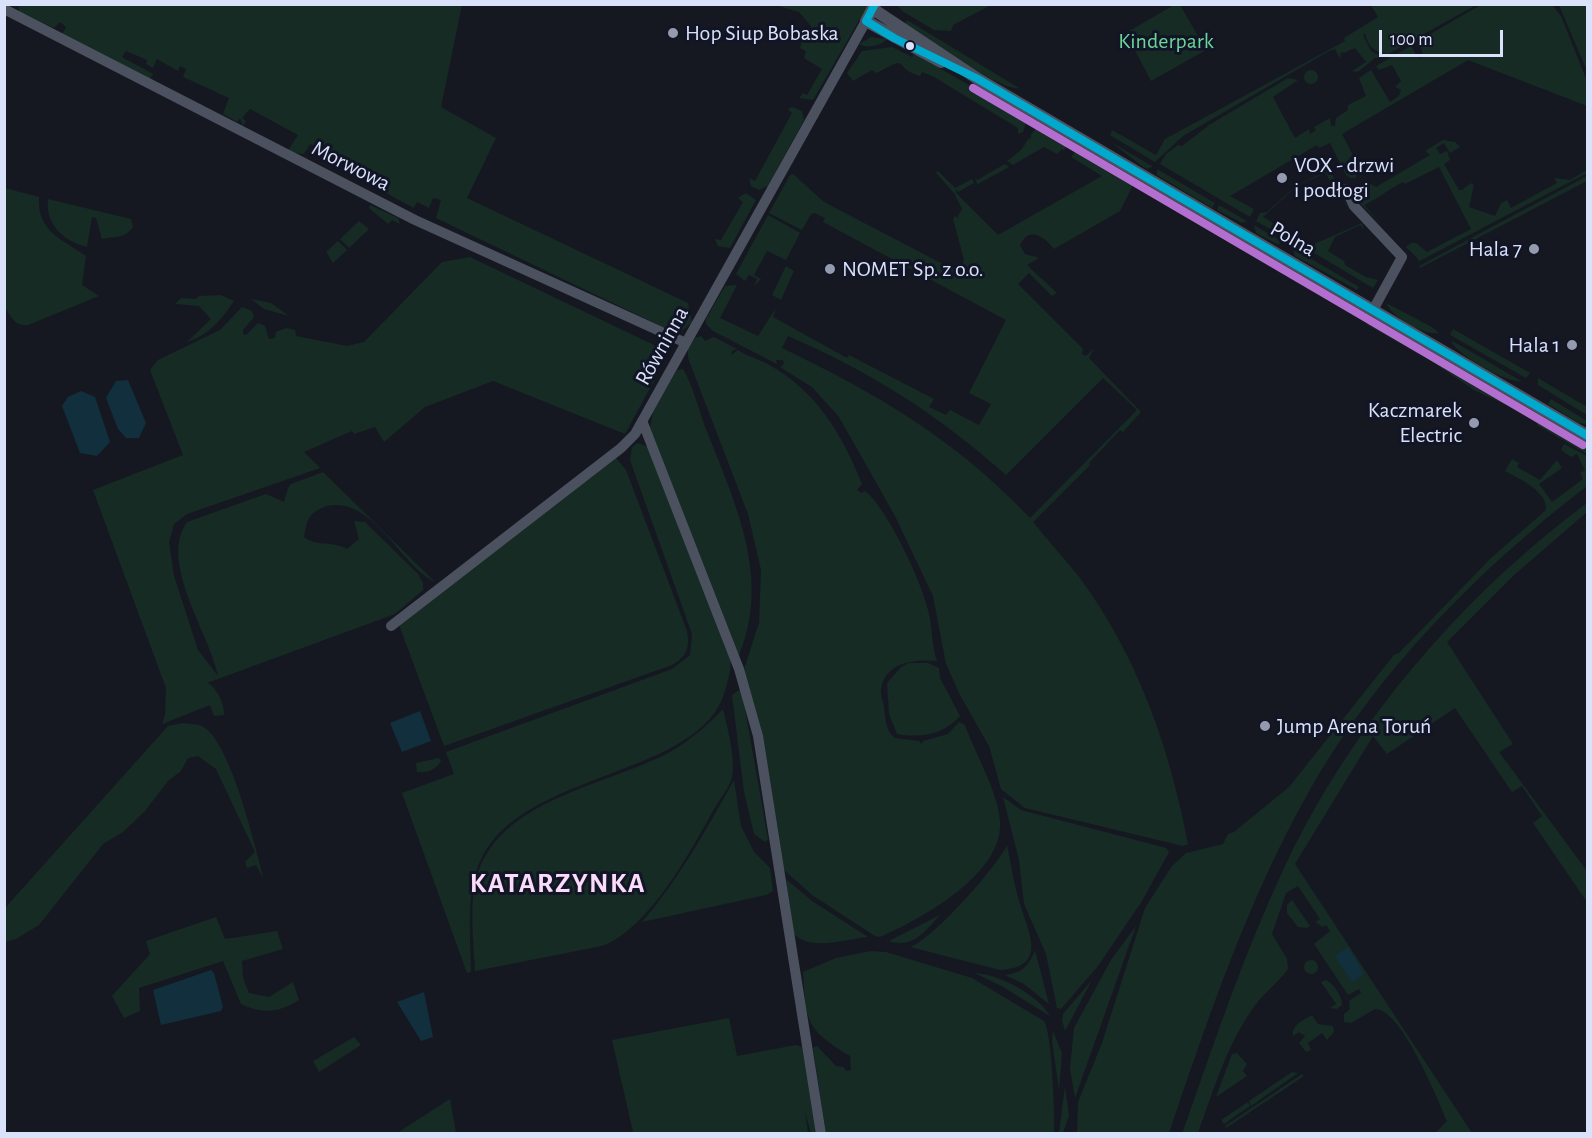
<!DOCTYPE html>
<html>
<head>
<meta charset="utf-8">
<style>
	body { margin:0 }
	#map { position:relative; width:1592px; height:1138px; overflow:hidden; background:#161821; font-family:"Alegreya Sans",sans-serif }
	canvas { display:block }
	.frame { position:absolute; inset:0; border:6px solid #d9e1fb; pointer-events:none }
	.scale { position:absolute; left:1379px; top:30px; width:124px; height:27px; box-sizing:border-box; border:3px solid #d9e1fb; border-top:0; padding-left:8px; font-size:18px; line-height:21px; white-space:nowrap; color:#d9e1fb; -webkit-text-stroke:4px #121525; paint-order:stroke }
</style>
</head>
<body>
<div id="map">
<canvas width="1592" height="1138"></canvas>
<div class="frame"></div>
<div class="scale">100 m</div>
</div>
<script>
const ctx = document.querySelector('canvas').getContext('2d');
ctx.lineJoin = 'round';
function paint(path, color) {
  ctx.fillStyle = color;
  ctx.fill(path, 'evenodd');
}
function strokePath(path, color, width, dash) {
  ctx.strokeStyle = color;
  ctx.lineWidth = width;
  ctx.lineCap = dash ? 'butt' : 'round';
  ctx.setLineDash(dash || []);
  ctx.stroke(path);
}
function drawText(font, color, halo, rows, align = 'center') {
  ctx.font = font + ' "Alegreya Sans",sans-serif';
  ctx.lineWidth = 6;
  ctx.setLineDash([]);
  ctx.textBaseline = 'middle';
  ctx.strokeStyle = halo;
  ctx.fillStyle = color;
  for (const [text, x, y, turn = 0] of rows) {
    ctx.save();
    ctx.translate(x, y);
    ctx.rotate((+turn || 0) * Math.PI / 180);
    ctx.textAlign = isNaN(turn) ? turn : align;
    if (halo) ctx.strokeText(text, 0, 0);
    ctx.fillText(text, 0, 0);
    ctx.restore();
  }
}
paint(new Path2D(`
	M1482 4 1553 6 1561 16 1587 81V106L1468 60 1342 134 1353 155 1349 158 1358 169 1356 178H1350L1346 175 1330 143 1319 148 1317 145 1230 196 1254 209 1250 217 1160 164 1166 154 1178 145 1182 146 1209 125 1288 78 1298 80 1273 97 1295 138 1309 129 1310 134 1316 130 1314 127 1330 118 1331 126H1335L1336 118 1348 110V105L1366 96 1359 78 1371 70 1390 102 1399 96 1401 90 1395 87 1401 81 1392 65 1379 70 1376 66 1411 46 1418 58 1423 57 1420 40Z
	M19 5H462L441 107 496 138 467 198 688 303 692 322 681 332 669 330 436 218 441 200 433 198 429 208 417 202 414 208 358 178 360 171 344 162 341 168 333 160 331 163 326 161 330 154 310 144 304 154 291 153 289 149 298 135 250 109 242 118 246 121 243 126 240 118 237 122 223 114 229 98 183 77 186 69 180 66 178 71 157 59 153 68 146 64 147 60 126 51 122 57 153 74 149 81 61 36 66 27 60 22 54 28 19 12Z
	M775 5H868L813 100 799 98 803 93 807 95 822 69 804 58 806 51 800 48 802 41 809 43 811 26 799 12Z
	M897 5H991L953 25 951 31 934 30 902 11Z
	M1174 5H1180L1206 50 1151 81 1126 33Z
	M1371 5H1476L1388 54C1374 53 1368 46 1365 33L1363 35 1371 51 1382 57 1375 58 1358 72 1352 71 1366 62 1355 48 1344 53 1341 52 1340 59 1335 49 1329 51 1183 136 1155 162 1110 135 1112 130 1156 155 1165 139 1345 41 1344 38 1378 17Z
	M1559 5H1587V71Z
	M907 20 1019 88C1002 92 923 37 904 25Z
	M871 37 887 39C881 46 867 49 859 44Z
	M892 47 912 57 914 54 1019 113 1026 123 1023 132 1018 134V128L934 77 922 72 920 76C893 69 911 53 877 73L872 70 853 81 847 73 862 51Z
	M1304 77a7 7 0 1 1 14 0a7 7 0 1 1-14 0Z
	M792 107 802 111 804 120 768 186 759 190 751 186 749 178 755 181 792 113 788 109Z
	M1035 129C1048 128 1062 135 1066 147L1064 151 1062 149 1057 154 1044 147 1013 165 1007 161 1021 150 1029 138 1031 139V135Z
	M1443 140 1455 142 1460 147 1450 153 1444 143 1436 148 1440 154 1447 151 1450 160 1444 164 1459 190H1462L1471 183 1474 185 1469 207 1495 216 1501 203 1507 200 1511 208 1557 183 1554 178 1570 180 1587 170V173L1416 263 1419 260 1406 247 1411 243H1416L1427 252 1471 229 1439 167 1405 184 1403 182C1389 189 1379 198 1364 205L1382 225 1360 203 1357 194 1360 188H1366L1369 183 1376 187 1430 155 1425 151Z
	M1111 142 1152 166V167L1147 169 1142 166Z
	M1083 151 1131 180 1133 185 1120 211 1054 249C1044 236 1029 226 1020 245L1025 254 1039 258 1027 265 1057 293 1052 296 1029 273 1018 284 1083 349 1082 354 1086 356 1094 348 1089 358 1141 412 1123 432 1120 430 1089 463 1090 465 1033 522C1048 541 1065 559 1080 578 1138 657 1170 749 1188 844L1183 846 1025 808 1001 789 989 746 960 695 946 664 933 596 895 516 839 417 812 387 780 367 784 364 783 360H776L777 364 713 331 706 324V319L725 286 737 285 720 318 758 336 776 308 773 317 847 358 849 355 934 399 929 407 946 415 950 410 979 425 991 404 969 393 1006 320 823 222 825 218 815 213 811 214 802 230 769 213 790 175 793 174 824 202 937 261 959 270 964 260 953 219 955 216 959 219 958 216 962 209 954 193 936 173 938 171 955 188 972 179 974 183 958 192 956 189V193L998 235 1102 176 1071 157 1075 152ZM788 336C873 373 937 414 1006 475L1103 378 1137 410 1030 518C955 439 879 395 782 348Z
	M1324 157 1347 206 1354 215 1343 198 1338 200 1326 173 1298 185 1263 217 1291 234 1288 239 1256 221 1260 213 1267 212 1297 185 1328 171Z
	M1005 164 1009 167 963 192 977 184 975 177 977 180Z
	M1157 169 1215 203 1212 208 1157 175Z
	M1587 176V181L1420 268 1419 266Z
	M5 188 39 197C37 231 60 238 86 256L82 285 99 296 28 325C15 327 11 317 5 307Z
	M746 193 756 200 730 248 718 246 715 239 721 240 743 202 738 198Z
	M48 199 131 219 133 227C125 239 115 236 102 239L96 218 92 217 87 247C63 241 45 224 48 199Z
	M370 205 398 218 400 224 392 220 388 224 369 208Z
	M1219 205 1247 221 1242 223 1217 210Z
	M768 215 800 233 786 260 767 251 754 275 761 279 754 286 757 279 749 275 745 281 736 274Z
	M359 221 369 229 349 248 340 239Z
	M1362 223 1364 230 1360 225 1335 237 1328 251 1344 261 1345 265 1366 277 1378 280 1373 288 1296 242 1298 237 1312 245Z
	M1254 225 1284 243 1277 244 1256 233Z
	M338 241 347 250 333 263 326 252Z
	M1235 243 1245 245 1348 305 1346 309 1233 244Z
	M1293 248 1359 287 1357 290 1295 256Z
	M470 257 656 346 655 379 625 434 493 381 425 407 384 442 375 427 354 434 352 431 304 452 320 468 187 514 174 524 169 542 174 576 198 650 218 676C210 634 158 562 187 522L266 494 284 502 288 488 291 484 323 472 435 582C400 565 373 496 327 506 320 508 311 513 308 520 306 524 305 532 304 537 316 547 330 540 347 549L359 539 354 521 365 522 418 574 423 583V590L395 614 207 683C216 686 225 704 224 715L214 716 210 705 162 724 165 715 166 688 93 490 183 455 150 370 158 360 220 330 242 307 252 311 254 317 243 330V334L246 335 258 323 265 326 269 339 275 338 276 332 286 328 295 330 296 336 347 346 364 342 442 262Z
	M786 266 794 271 781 300 772 295Z
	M221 295 234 301C221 320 209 335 187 342L211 319 199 306 175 304 181 298 196 299 199 296Z
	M251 299 271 303 289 316 264 309Z
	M1386 303 1432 327 1439 333C1424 336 1391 316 1386 303Z
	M1371 321C1384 325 1416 337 1417 353L1366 324Z
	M1453 329 1530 373 1526 378 1450 335Z
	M701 336 705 341 714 337 737 349 732 351 731 355 738 350C748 357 760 359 771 366 817 392 843 436 862 484L857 490 861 493 865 491C887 508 922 582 928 610 933 628 931 644 937 661 916 659 884 662 881 690 880 696 884 702 884 708 886 720 885 730 895 738L919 741 922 744 923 741 948 734 959 722 965 725C975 754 998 791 1000 821 1004 874 921 919 880 937L875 936 812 895 783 869 744 669 759 623 761 570 748 514 688 358V349L695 338Z
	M1451 341 1458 344 1521 381C1508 384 1455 353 1451 341Z
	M1435 357 1499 394 1506 405 1474 390 1427 358Z
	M683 369C693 385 700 415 708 434 736 505 771 579 739 655L650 428 653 412 677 370Z
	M1538 378 1587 407V415L1538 385Z
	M1551 399 1587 421V424L1579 423 1548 404Z
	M1540 417 1587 445V454L1537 425Z
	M638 443 648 447 729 652C733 668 729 675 725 691 701 777 524 770 481 859 465 893 471 936 471 972L467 973 402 793 454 774 446 752 672 669 690 655 692 634 630 460 632 447Z
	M1564 444 1587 456V486C1478 570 1376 672 1308 793 1248 900 1208 1018 1169 1133H1077L1078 1102 1102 1043 1145 908 1172 866 1186 853 1223 844 1228 834 1234 832 1289 787 1394 655 1399 653 1491 558 1546 510C1548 491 1519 479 1505 471L1512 459 1519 463 1517 467 1540 480 1557 460 1562 468 1539 484 1552 502 1583 479 1580 473 1585 470 1577 454 1571 457 1561 450Z
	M616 458 626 470 687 631C690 647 687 657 672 665L444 746 398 622Z
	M1587 503V512L1513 576 1447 642 1513 744 1499 752 1587 871V902L1533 823 1542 816 1522 786 1512 792 1455 708 1387 754 1373 736 1295 864 1472 1133H1435L1447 1121C1437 1098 1401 1008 1375 1009L1351 1023 1344 1022V1014L1350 1009 1349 1001 1361 993 1359 989 1348 995 1314 944 1330 931 1326 925 1323 927 1315 922 1320 919 1298 886 1286 893 1272 934 1287 959 1288 969C1277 984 1261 995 1251 1011 1226 1048 1213 1091 1198 1133L1182 1134C1214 1043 1244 953 1285 866 1353 723 1461 597 1587 503Z
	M909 663H928L939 668 940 678 960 716C943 735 921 738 897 734L889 714 887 683 901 667Z
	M739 690 742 692 768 839 765 842 754 834 744 792 732 695Z
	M723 709C727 726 736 759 732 777 730 787 719 800 714 809 690 852 650 928 602 946L475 971C474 943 469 908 476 880 496 799 607 786 670 752 689 741 708 725 723 709Z
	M183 723C189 724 197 724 202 726 231 741 255 847 264 880L256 865 247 868 245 862 255 852 216 769 198 756 188 758 181 771 168 781 145 811 123 832 103 844 39 925 16 939 5 942V908L168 726Z
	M439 758 441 761C436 770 427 773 417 772L416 763Z
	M734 780 741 826 754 852 770 868 773 891 766 895 642 922C679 879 706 830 734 780Z
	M1003 797 1021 810 1166 848 1169 852 1142 901 1098 966 1061 1009 1057 1008 1046 954 1024 904 1019 860Z
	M1007 845C1011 865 1014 885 1020 904 1028 932 1049 967 1000 970L910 947C932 940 997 867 1007 845Z
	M786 879 812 901 868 937C845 939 810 952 793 933Z
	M1292 900 1310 926 1307 928 1298 927 1287 913V905Z
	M940 915C925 931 913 949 889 941Z
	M216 917 225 939 277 931 283 949 242 961 243 978 249 993 269 997 293 982 299 1000C279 1013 261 1014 241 1004L223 961 139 988 140 1011 124 1018 112 996 150 954 146 941Z
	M1136 926 1075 1098 1070 1068 1074 1028 1111 960Z
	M1035 950 1049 1004 1024 984 1005 975C1022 973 1029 966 1035 950Z
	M871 951 886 952 972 978 1044 1021C1052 1033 1055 1115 1054 1133H826L813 1048 817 1046 836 1066 843 1067 846 1071 851 1070 850 1056C806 1029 806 1023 803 972L836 958Z
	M1304 967a7 7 0 1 1 14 0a7 7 0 1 1-14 0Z
	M975 973C999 974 1038 995 1050 1016L1003 987Z
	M1092 980 1065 1031 1062 1020 1063 1014Z
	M1326 980C1334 984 1342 996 1342 1005L1337 1009 1330 1008 1336 1004 1321 982Z
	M1312 1015 1318 1024 1333 1026 1334 1032 1327 1040 1322 1033 1308 1043 1311 1050 1306 1052 1299 1043 1305 1036 1299 1032 1293 1036C1291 1025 1304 1020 1312 1015Z
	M729 1018 737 1056 796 1045 802 1047 818 1133H811L805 1112 808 1133H627L633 1132 612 1040Z
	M1053 1031 1062 1053 1059 1090 1052 1041Z
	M354 1037 361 1045 319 1072 313 1061Z
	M1237 1053 1247 1064 1243 1071 1247 1076 1216 1097 1232 1054Z
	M1292 1072 1298 1073 1251 1106 1249 1101Z
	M1302 1074 1304 1076 1226 1128 1225 1126Z
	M1065 1086 1069 1116 1063 1133H1059Z
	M450 1099 456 1133H397Z
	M1248 1102 1250 1106 1224 1124 1221 1120Z`), '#152b24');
paint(new Path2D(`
	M128 380 146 423 139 438H126L118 429 106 398 116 381Z
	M81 391 95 397 110 442 97 456 80 453 62 406 68 397Z
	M420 711 431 741 402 752 390 723Z
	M1348 947 1364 974 1352 982 1335 956Z
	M211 970 214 973 223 1007 221 1011 161 1025 153 990Z
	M424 992 433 1037 421 1041 397 1002Z`), '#112f3d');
strokePath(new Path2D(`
	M4 9 415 220 686 343
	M1346 189 1354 206 1402 257 1373 310
	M643 423 739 669 758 736 821 1134
	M391 626 621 448 635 434 866 21`), '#4c5160', 10);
strokePath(new Path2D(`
	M875 4 866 21 941 62
	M873 9 978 79 1588 436`), '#4c5160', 12);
strokePath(new Path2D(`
	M875 4 866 21 894 38 978 79 1588 436`), '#00a9ce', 8);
strokePath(new Path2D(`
	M973 88 1583 445`), '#b36fd0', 8);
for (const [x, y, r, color] of [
	[673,33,6,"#959baf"],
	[910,46,5,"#d9e1fb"],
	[1282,178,6,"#959baf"],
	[1534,249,6,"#959baf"],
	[830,269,6,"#959baf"],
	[1572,345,6,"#959baf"],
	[1474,423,6,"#959baf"],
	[1265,726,6,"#959baf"]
]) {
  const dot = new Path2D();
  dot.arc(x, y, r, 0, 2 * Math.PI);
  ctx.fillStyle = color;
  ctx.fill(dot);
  strokePath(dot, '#121525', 2);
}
drawText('22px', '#d9e1fb', '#121525', [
	["Hop Siup Bobaska",685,33],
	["VOX - drzwi",1294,165],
	["i podłogi",1294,190],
	["Hala 7",1522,249,"right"],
	["NOMET Sp. z o.o.",842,269],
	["Hala 1",1560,345,"right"],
	["Kaczmarek",1462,410,"right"],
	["Electric",1462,435,"right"],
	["Jump Arena Toruń",1277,726]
], 'left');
drawText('22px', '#6cd598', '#121525', [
	["Kinderpark",1166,41]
]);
drawText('22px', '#d9e1fb', '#121525', [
	["Morwowa",351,166,27],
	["Polna",1293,239,30],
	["Równinna",662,346,-61]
]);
ctx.letterSpacing = '1.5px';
drawText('bold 28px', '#fbdbfa', '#121525', [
	["KATARZYNKA",558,884]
]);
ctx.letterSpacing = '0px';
</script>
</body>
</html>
